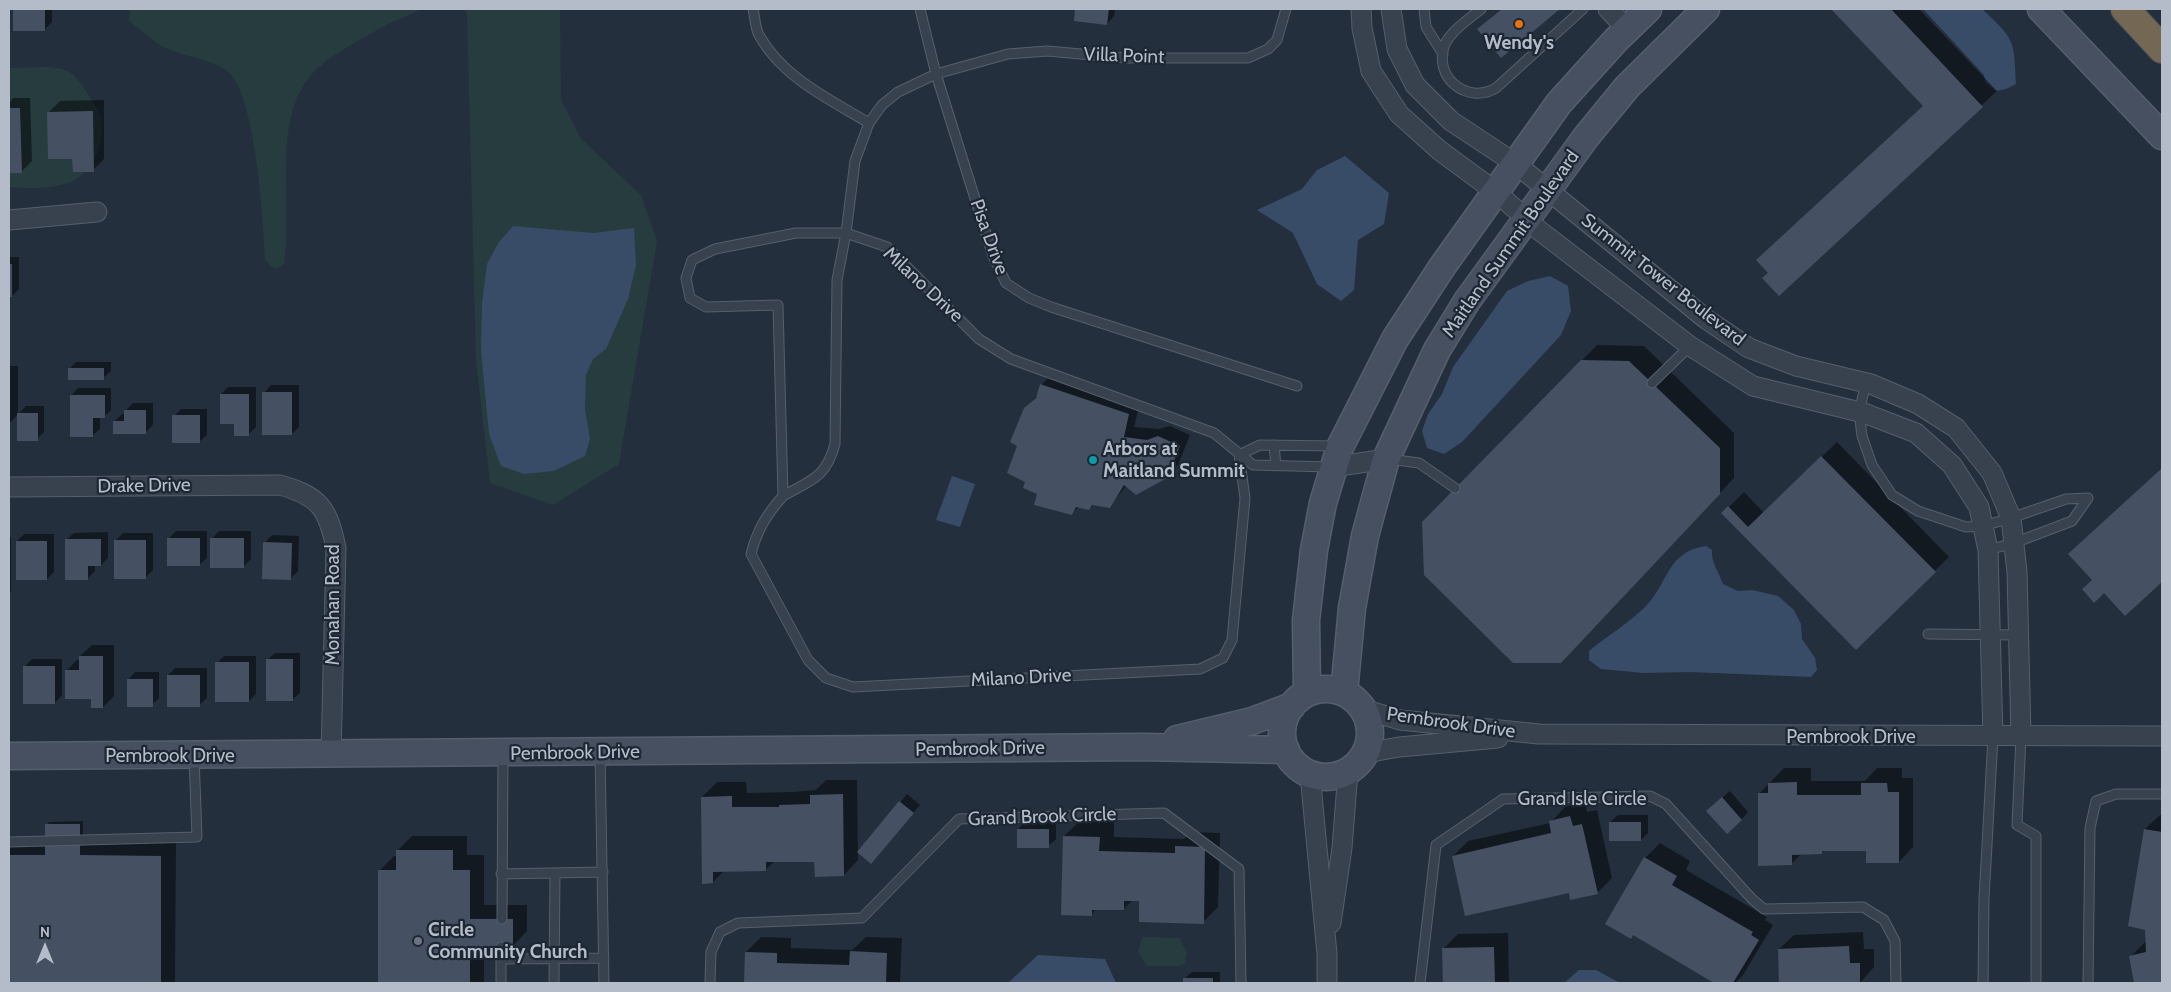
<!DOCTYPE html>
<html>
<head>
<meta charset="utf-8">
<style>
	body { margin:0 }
	#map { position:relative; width:2171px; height:992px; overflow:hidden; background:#242f3e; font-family:Cabin,sans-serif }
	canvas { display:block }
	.frame { position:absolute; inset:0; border:10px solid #b4bcc9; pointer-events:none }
	.north { position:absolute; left:20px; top:922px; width:50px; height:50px; -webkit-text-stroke:4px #1d2633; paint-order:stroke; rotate:0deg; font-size:14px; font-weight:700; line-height:20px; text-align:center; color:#b4bcc9 }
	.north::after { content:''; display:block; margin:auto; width:18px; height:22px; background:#b4bcc9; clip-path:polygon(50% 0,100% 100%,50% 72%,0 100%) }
</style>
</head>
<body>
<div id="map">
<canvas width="2171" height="992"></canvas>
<div class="frame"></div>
<div class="north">N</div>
</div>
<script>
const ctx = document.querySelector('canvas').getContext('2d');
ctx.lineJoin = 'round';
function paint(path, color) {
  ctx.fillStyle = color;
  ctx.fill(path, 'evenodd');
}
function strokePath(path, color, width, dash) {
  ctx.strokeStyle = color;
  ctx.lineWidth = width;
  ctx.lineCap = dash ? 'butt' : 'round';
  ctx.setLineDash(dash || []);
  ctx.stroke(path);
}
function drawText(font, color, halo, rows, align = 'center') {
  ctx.font = font + ' Cabin,sans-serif';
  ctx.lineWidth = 4.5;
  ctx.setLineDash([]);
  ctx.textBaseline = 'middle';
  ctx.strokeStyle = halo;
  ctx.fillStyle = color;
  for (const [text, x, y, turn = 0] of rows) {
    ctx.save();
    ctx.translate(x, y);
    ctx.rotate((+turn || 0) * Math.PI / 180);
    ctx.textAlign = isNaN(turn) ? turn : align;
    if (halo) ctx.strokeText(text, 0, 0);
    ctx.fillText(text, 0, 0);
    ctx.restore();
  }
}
paint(new Path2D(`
	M130 9H422C412 14 401 18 390 23 370 34 336 52 319 67 268 112 294 203 284 264L275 269 265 260C263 223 256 90 226 70 208 58 185 57 166 48 153 42 140 29 129 21Z
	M465 9H560L561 100 581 139 641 195 657 241 619 464 553 505 490 483 476 361 467 15Z
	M47 67C56 68 64 68 72 74 80 80 99 109 101 119 105 141 94 171 73 181 55 189 28 189 9 187V68Z
	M1142 937 1179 938 1187 952 1185 964 1179 966H1147L1138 952Z`), '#263c3f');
paint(new Path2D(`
	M1923 9H1982C2015 40 2014 39 2016 84L2006 89 1996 91 1985 82 1984 75Z
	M1345 156 1389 193 1384 224 1358 240 1354 290 1341 301 1317 284 1293 233 1257 210 1302 189 1317 170Z
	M513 226 593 233 634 228 636 265 628 299 606 349 593 359 586 375 585 409 590 439 585 456 554 471 524 474 501 466 489 434 481 351 482 303 487 264 499 242Z
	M1550 276 1568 286 1571 311 1561 335 1462 442 1444 454 1427 448 1422 431 1428 414 1442 394 1453 367 1507 291 1528 281Z
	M952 476 975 484 960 527 936 520Z
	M1706 546 1712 550C1711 563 1719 572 1723 584L1738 591 1752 590 1778 596 1794 610 1801 624 1802 639 1815 658 1817 670 1811 677 1690 672 1644 673 1601 669 1589 660V651C1607 636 1629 623 1645 607 1669 583 1666 552 1706 546Z
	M1038 955 1105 959 1116 983H1008Z
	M1579 970H1596L1620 983H1564Z`), '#394c67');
paint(new Path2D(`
	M14 9H52V22L44 30H14Z
	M1077 9H1115L1114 16 1107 24 1075 20Z
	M1502 9H1558L1501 56 1479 29Z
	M1833 9H1919L1997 91 1779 294 1924 106Z
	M13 98H30L32 161 21 172H9V103Z
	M104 100V159L93 170 74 158 49 112 60 101Z
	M9 257H19V289L12 296H9Z
	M1597 345 1644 346 1734 433V478L1575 647 1423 522Z
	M76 362H111V371L103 378 69 369Z
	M9 366H18V414L26 406H44V432L37 439 18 414 9 424Z
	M1052 374 1140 403 1134 427 1159 429 1170 426 1190 435 1178 465 1166 477 1127 485 1109 507 1094 504 1089 509 1079 506 1072 514 1039 493 1026 481 1019 446 1025 408 1037 396 1041 385Z
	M271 385H299V427L292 434 264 393Z
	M228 387H256V427L249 434 235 422 221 394Z
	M78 388H111V410L104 417H100V429L92 436 71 396Z
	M133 403H153V425L146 432 114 422 122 414H126V410Z
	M181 409H207V435L199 442 174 416Z
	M1837 442 1949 557 1856 648 1723 513 1744 492 1764 513Z
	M2162 468V581L2125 614 2070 554Z
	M176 531H207V558L199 565 169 538Z
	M219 531H251V559L244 566 212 538Z
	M108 532V558L101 565H95V571L88 578 66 540 74 533Z
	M123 533H153V570L146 577 116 540Z
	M24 534H54V572L47 579 17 541Z
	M272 535 299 536 298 571 291 578 265 542Z
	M9 537H11V591L9 594Z
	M92 645H114V696L103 707 66 671 77 660H80V656Z
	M275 653H300V693L292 700 267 660Z
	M224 656H256V694L249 701 217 663Z
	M32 659H62V695L55 703 25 666Z
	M175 668H207V698L199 705 168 675Z
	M135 672H159V698L152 705 128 680Z
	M1784 768H1811V781H1865L1877 768H1902V778H1913V847L1899 862 1867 850H1824L1821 853H1802L1791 864 1759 794Z
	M826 780H857L858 860 844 875 816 860 775 861 765 870 724 871 713 882 702 797 717 782H746L747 793 793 792 816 790Z
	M1730 791 1748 812 1741 820 1715 804Z
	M907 794 920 805 871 862 859 852Z
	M1585 802 1587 812 1597 810 1612 878 1597 893 1570 892 1453 856 1468 841 1550 823 1565 807Z
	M1618 815H1648V833L1641 840 1610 822Z
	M2160 815H2162V983H2136L2131 956 2146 941 2145 829Z
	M83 821V841H176L175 983H9V841H46V825L49 822Z
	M1025 822H1056V839L1048 846 1018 829Z
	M1079 822H1114V837L1184 839 1191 832 1220 833 1218 907 1203 922 1140 900H1133L1123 909 1097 908 1091 915 1064 836Z
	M412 836H467V855H484V905H527V931L513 946H484V983H379V871L394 856H397V851Z
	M1660 843 1690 861 1686 870 1767 917 1765 920 1773 925 1743 975 1735 983H1717L1633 934 1645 858Z
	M1863 932 1864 949H1874V967L1860 983H1781L1779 949 1794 935Z
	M1508 933 1509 983H1444V948L1458 934Z
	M761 937 791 938V948L852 950 866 937 902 938 900 983H745L746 952Z
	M1192 972H1220V983H1184V979Z`), '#0007');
paint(new Path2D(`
	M13 9H45V31H13Z
	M1075 9H1109L1107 25 1074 21Z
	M1502 9H1560L1501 58 1477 29Z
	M1831 9H1891L1983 107 1779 296 1762 278 1768 273 1756 260 1923 106Z
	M9 108H20L22 173H9Z
	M93 111 94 172H73L72 159H48L47 112Z
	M9 264H12V297H9Z
	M1581 360 1629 361 1720 448V494L1561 663H1513L1424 575 1422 522Z
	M68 368H104V380H68Z
	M1040 384 1129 414 1124 437 1147 440 1158 436 1180 446 1167 478 1136 495 1124 485 1110 508 1092 505 1089 510 1076 507 1072 515 1034 505 1037 494 1023 488 1025 482 1007 473 1017 446 1010 442 1024 408 1036 398Z
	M262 392H292V435H262Z
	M220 394H249V436H234V424H220Z
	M70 395H105V418H93V437H70Z
	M124 410H146V434H113V421H124Z
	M17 413H38V441H17Z
	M172 415H200V443H172Z
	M1821 456 1936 572 1856 650 1721 513 1728 506 1748 527Z
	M2162 468V582L2125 616 2104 593 2094 603 2082 589 2092 580 2068 554Z
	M167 538H200V566H167Z
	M210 538H244V568H210Z
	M65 539H101V566H88V580H65Z
	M114 540H146V579H114Z
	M16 541H47V580H16Z
	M263 542 292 543 291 580 262 579Z
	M79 656H103V708H91V699H65V670H79Z
	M266 659H293V701H266Z
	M215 662H249V702H215Z
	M23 666H55V704H23Z
	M167 675H200V707H167Z
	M127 679H153V707H127Z
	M1797 782V795H1861V783H1887L1888 792H1899V863H1866V851H1822V854L1792 855V865L1758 866V793H1768V783Z
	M843 794 844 876 815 877 814 862H766V871L713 872V883L702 884 701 797 732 796V807H779V805L810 804V795Z
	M1722 797 1742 820 1727 834 1706 811Z
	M899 801 914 813 871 864 857 852Z
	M1570 816 1573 826 1582 824 1598 894 1570 900 1569 893 1465 916 1452 856 1551 833 1549 821Z
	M1609 822H1641V841H1609Z
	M45 824H80V855L161 856V983H9V855H45Z
	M1017 829H1049V848H1017Z
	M2144 829 2162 832V983H2134L2129 956 2146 952 2145 930 2128 926Z
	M1063 836 1100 837 1099 851 1175 853V846L1205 847 1204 924 1139 922V901H1124V910H1092V916L1061 915Z
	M396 850H453V870H470V919H513V947H470V983H378V870H396Z
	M1644 857 1677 876 1672 885 1753 932 1751 935 1759 940 1733 983H1714L1633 935 1631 939 1605 924Z
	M1849 946 1850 963H1860V983H1779L1778 949Z
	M1494 947 1495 983H1443L1442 948Z
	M850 951 887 953 886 983H744L745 952 777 953V963L849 965Z
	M1183 978H1213V983H1183Z`), '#455162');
const lane = new Path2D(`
	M753 9C755 17 755 28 759 35 782 77 829 99 869 123
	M920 9 936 74 993 256 1006 283 1029 298 1051 307 1297 386
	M1424 9 1426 27 1443 54
	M1481 9C1469 19 1452 30 1445 44 1432 77 1467 105 1496 88L1583 9
	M1652 383 1690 346
	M1866 383 1859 412 1862 436 1872 465 1892 495 1918 511 1966 527 1983 526 2011 518 2066 499 2088 498
	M1274 445 1276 466
	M1239 455 1245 498 1232 640 1223 658 1200 669 853 687 826 678 808 660 751 554C757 530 767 514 783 496L778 305 706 307 690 298 686 278 692 260 715 249 796 233H846L887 247 979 339 1011 359 1214 433 1253 465 1331 467
	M1239 455 1260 445 1337 446
	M1389 459 1419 463 1455 488
	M783 496C811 480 826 478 835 444L837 280 846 233 855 161 869 123 882 105 898 92 936 74 1008 54 1047 51 1126 58H1248L1268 49 1277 40 1286 9
	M1988 550 2014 543 2072 521 2088 498
	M1928 634 2019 635
	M2021 736 2017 825 2036 836V983
	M600 753 604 983
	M9 842 197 837 194 756
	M501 874 603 872
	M502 919 503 754
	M501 947V983
	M501 959 604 958
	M554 983 555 873
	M710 983 711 952 720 932 738 923 862 918 959 819 1164 813 1239 869 1241 983
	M1420 983 1436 845 1503 799 1650 796 1666 804 1752 899 1764 909 1863 907 1884 920 1895 941 1896 983
	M1983 983 1984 899 1993 737
	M2088 983 2090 828 2096 801 2116 794H2162`);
const street = new Path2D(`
	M1361 9 1362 28 1371 71 1399 114 1439 150 1496 192 1540 231 1690 346 1753 386 1864 413 1916 433 1952 465 1979 507 1988 550 1993 737
	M1391 9 1397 49 1415 85 1451 121 1516 164 1706 319 1749 348 1796 366 1871 384 1918 404 1956 428 1992 473 2011 518 2017 572 2021 736
	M1608 9 1627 29
	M9 220 97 212
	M1333 467 1386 459
	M9 487 280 485C319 496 328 508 336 548L331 755
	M1363 709 1400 720 1539 734 2162 736
	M1366 753 1399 747 1498 738
	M1310 774 1327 954V983
	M1331 923 1342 848 1348 771`);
const secondary = new Path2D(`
	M2041 9 2162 136
	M1282 733a44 44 0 1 1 88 0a44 44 0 1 1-88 0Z
	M1307 693 1306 620 1314 550 1323 503 1340 447 1395 339 1442 267 1559 103 1616 40 1648 9
	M1344 693 1352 608 1365 536 1386 459 1437 350 1467 301 1586 137 1627 87 1706 9
	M1177 739 1252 721 1292 706
	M9 756 1142 747 1286 750`);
const highway = new Path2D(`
	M2125 9 2162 49`);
strokePath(lane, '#565f6c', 11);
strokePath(street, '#565f6c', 21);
strokePath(secondary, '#565f6c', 29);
strokePath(highway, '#434c59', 30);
strokePath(lane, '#38414e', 9);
strokePath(street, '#38414e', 19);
strokePath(secondary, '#465061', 26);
strokePath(highway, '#746855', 28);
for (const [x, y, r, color] of [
	[1519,24,5,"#e8710a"],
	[1093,460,5,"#0f9aa8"],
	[418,941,5,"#6b7280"]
]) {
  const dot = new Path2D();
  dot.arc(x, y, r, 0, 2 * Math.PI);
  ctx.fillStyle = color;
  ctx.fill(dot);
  strokePath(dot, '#1d2633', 2);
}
drawText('bold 19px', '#b4bcc9', '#1d2633', [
	["Wendy's",1519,43,"center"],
	["Arbors at",1103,449],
	["Maitland Summit",1103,471],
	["Circle",428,930],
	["Community Church",428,952]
], 'left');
drawText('19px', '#b4bcc9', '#1d2633', [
	["Villa Point",1124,56,2],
	["Pisa Drive",989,237,70],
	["Maitland Summit Boulevard",1511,244,-55],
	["Summit Tower Boulevard",1663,280,38],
	["Milano Drive",923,285,43],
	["Drake Drive",144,486,-1],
	["Monahan Road",333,605,-90],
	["Milano Drive",1021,678,-3],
	["Pembrook Drive",1451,723,8],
	["Pembrook Drive",1851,737],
	["Pembrook Drive",980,749,-1],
	["Pembrook Drive",575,753,-1],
	["Pembrook Drive",170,756],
	["Grand Isle Circle",1582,799],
	["Grand Brook Circle",1042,817,-2]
]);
</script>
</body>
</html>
